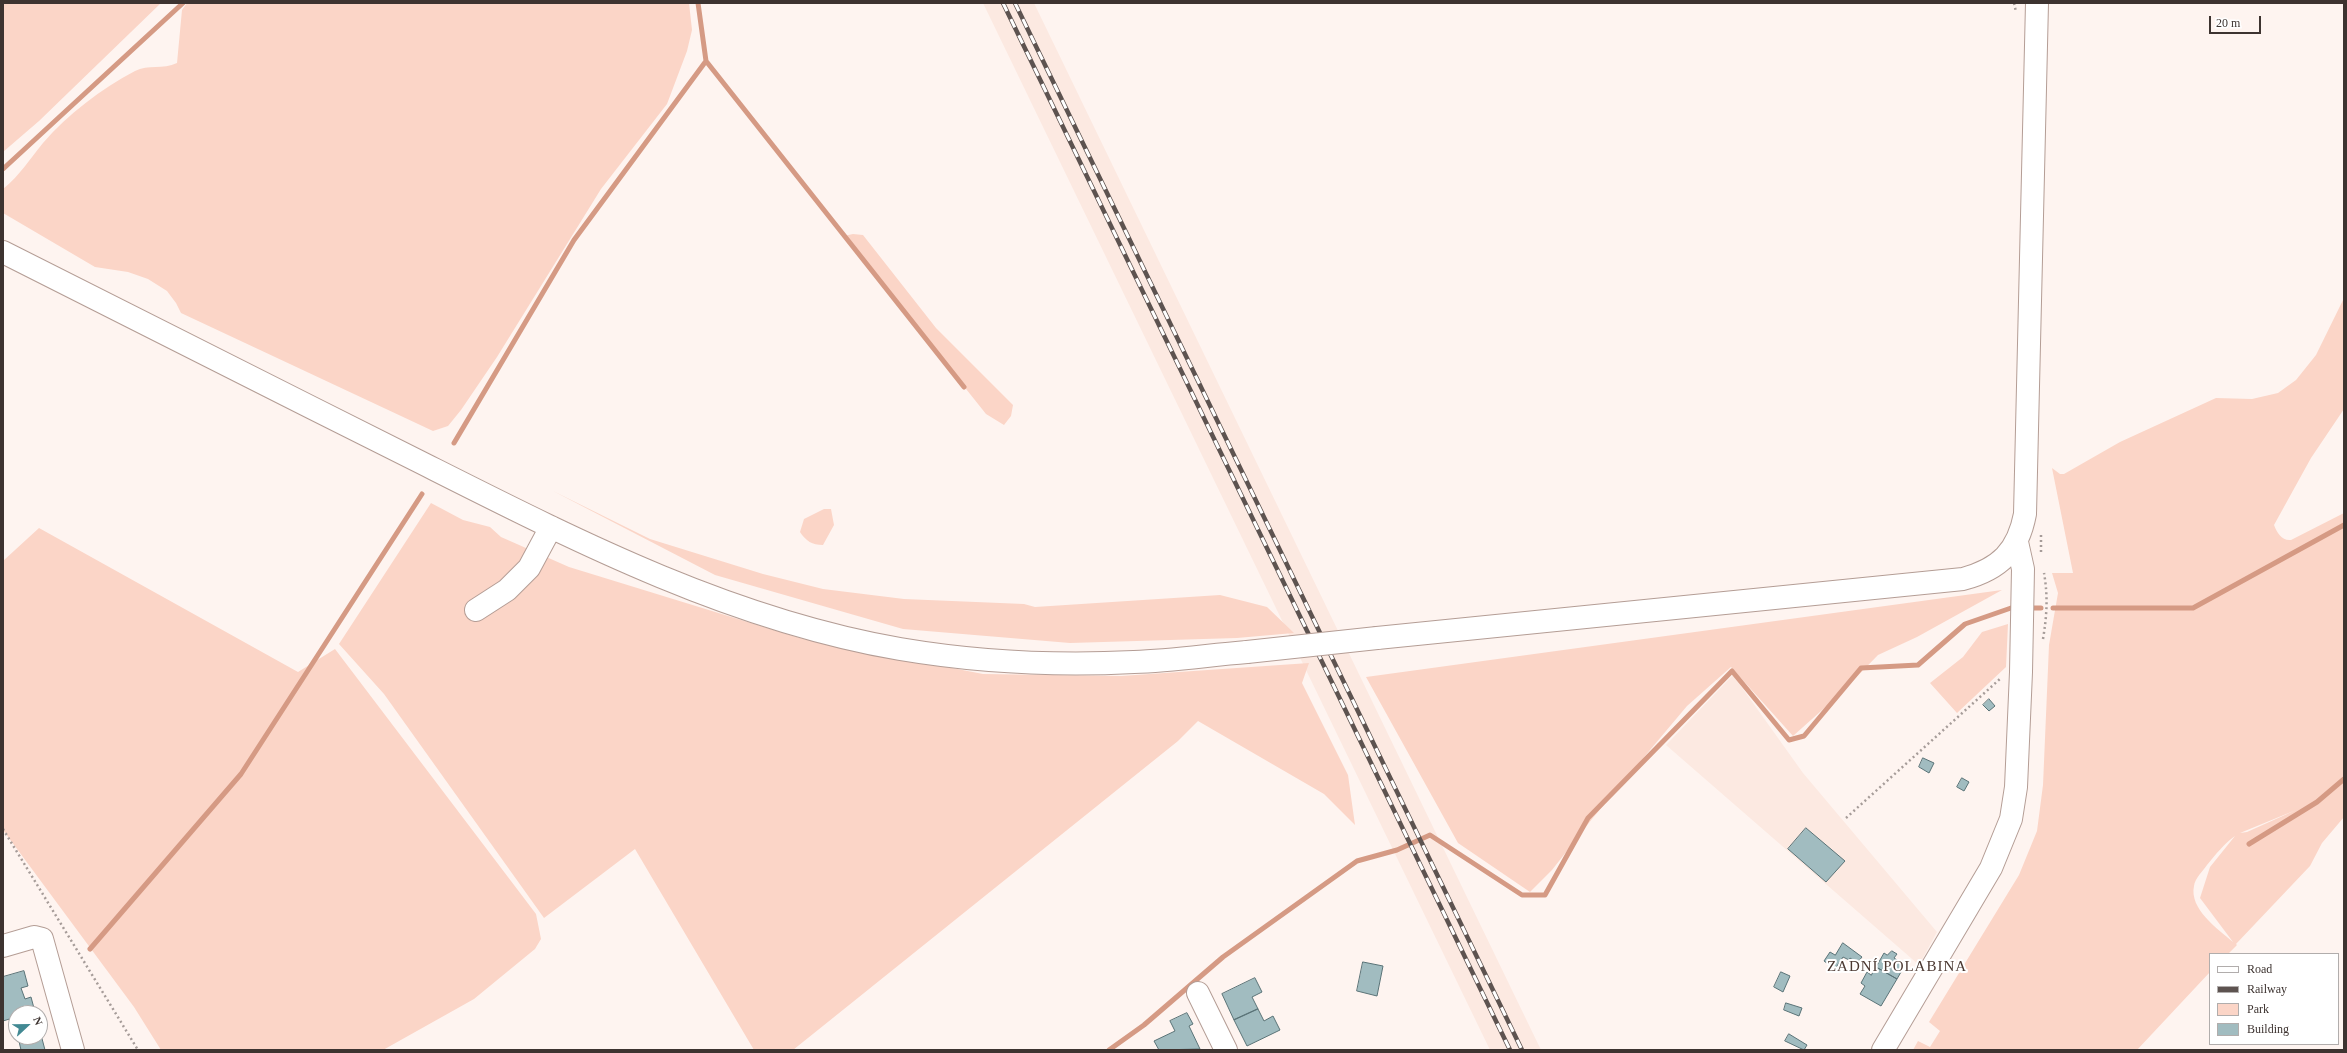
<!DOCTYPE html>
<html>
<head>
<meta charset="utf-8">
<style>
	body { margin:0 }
	#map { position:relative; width:2347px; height:1053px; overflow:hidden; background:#fef4f0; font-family:Georgia,serif }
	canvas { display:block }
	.frame { position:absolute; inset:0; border:4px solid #3d3330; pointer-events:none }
	.legend { position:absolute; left:2209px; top:953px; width:130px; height:92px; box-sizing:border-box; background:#fff; border:1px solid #b1adac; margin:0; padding:5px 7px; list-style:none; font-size:12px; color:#3d3330 }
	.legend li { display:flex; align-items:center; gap:8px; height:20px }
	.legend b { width:20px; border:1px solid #b1adac }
	.north { position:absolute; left:8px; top:1005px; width:40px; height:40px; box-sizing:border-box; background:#fff; border:1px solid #b1adac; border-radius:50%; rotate:68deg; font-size:11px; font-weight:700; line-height:16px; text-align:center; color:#3d3330 }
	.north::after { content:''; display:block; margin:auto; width:14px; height:18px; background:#428993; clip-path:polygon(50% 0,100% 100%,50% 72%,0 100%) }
	.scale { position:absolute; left:2209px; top:16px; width:52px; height:18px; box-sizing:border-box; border:2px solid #3d3330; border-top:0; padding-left:5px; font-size:12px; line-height:14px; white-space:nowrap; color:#3d3330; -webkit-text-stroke:3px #fff; paint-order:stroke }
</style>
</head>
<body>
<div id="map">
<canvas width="2347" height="1053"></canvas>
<div class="frame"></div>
<ul class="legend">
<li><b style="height:5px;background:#fff"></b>Road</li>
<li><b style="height:5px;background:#5d5350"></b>Railway</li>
<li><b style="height:11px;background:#fbd5c7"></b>Park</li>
<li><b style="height:11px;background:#a1bcc0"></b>Building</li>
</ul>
<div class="north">N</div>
<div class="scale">20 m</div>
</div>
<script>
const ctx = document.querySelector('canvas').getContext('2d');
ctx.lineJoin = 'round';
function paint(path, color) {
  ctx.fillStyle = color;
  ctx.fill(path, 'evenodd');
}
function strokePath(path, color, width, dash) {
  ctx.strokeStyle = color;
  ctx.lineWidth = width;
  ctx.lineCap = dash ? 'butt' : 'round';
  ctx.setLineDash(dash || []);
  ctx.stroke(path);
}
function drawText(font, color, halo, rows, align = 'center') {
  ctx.font = font + ' Georgia,serif';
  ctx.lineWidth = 4;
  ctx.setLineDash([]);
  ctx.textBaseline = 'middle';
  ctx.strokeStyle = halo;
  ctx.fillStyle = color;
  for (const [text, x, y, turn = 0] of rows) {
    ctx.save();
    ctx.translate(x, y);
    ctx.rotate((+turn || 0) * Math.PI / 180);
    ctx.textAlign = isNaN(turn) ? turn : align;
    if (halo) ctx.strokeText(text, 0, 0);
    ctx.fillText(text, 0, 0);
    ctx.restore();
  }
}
paint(new Path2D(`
	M983 3H1034L1541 1050H1490Z
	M1733 675 1803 773 1937 932 1919 965 1666 745Z`), '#fce9e1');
paint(new Path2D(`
	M3 3H161L39 121 3 152Z
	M187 3H689L692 30 687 51 667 104 601 189 497 357 461 410 448 426 433 431 181 313 176 303 167 291 148 279 128 272 95 267 3 213V189C21 174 29 160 43 143 68 114 101 89 135 71 148 64 163 70 177 63L182 10Z
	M853 234 863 235 936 328 1013 405 1011 416 1004 425 986 414 844 236Z
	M2344 298V409L2311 458 2274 525C2277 533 2282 541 2291 540L2344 513V817L2322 843 2310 866 2236 944 2237 945 2228 954H2210V972L2137 1050H1913L1918 1041 1930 1047 1940 1031 1929 1022 2019 875 2037 831 2043 785 2049 645 2058 593 2052 573H2073L2052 468 2060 474H2064L2120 442 2216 398 2252 399 2278 393 2296 380 2316 355ZM2296 810 2247 832 2240 833ZM2235 836 2210 867 2200 898 2233 942C2218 929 2189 909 2194 886 2195 878 2203 871 2207 865 2216 854 2224 844 2235 836Z
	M553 491 650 539 763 574 823 589 904 599 1024 604 1035 607 1220 595 1267 607 1294 633 1237 638 1070 643 903 629 715 575Z
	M431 503 463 520 490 527 501 537 569 567 803 639 983 674 1121 676 1309 663 1302 683 1348 775 1355 825 1324 794 1198 721 1178 741 793 1050H754L635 849 544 918 384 694 339 644Z
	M824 509H831L834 525 823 545C812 545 806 541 800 532L804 519Z
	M39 528 298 672 335 649 536 914 541 939 535 949 474 999 383 1050H161L134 1007 3 830V561Z
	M2002 590 1917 637 1878 655 1839 695 1793 736 1731 667 1687 706 1592 819 1552 870 1530 892 1458 843 1366 677Z
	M2008 624 2006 667 1957 713 1930 683 1963 657 1982 632Z`), '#fbd5c7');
strokePath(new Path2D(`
	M706 61 964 387
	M3 169 183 3
	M454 443 574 240 706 61 698 3
	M2030 608H2041
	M2053 608H2193L2344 525
	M2249 844 2317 802 2344 779
	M90 949 241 774 422 494
	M1109 1050 1144 1025 1223 957 1357 861 1397 850 1430 835 1522 895H1545L1588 818 1732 671 1789 740 1804 736 1861 668 1918 665 1965 624 2011 608`), '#d59a84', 5);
const building = new Path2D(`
	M1989 699 1995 706 1989 711 1983 705Z
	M1923 758 1934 763 1929 773 1919 767Z
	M1962 778 1969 782 1964 791 1957 787Z
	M1806 828 1845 861 1826 882 1788 849Z
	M1843 943 1862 957 1857 963 1850 958 1849 960 1843 957 1835 969 1824 961 1830 952 1835 955Z
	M1892 951 1897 954 1894 958 1905 965 1897 979 1876 967 1884 953 1887 955Z
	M1363 962 1383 966 1377 996 1357 991Z
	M1876 967 1897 979 1881 1006 1860 994 1865 986 1861 983 1867 972 1871 975Z
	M24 971 28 986 21 988 25 999 31 997 35 1012 16 1013V1017L3 1021V977Z
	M1781 972 1790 976 1783 992 1774 987Z
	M1255 978 1262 992 1252 997 1258 1009 1234 1020 1222 994Z
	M1786 1003 1802 1008 1799 1016 1784 1010Z
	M1258 1009 1264 1021 1273 1016 1280 1030 1247 1046 1234 1020Z
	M1187 1013 1193 1024 1189 1026 1200 1049 1159 1050 1154 1041 1175 1031 1170 1021Z
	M40 1031 45 1050H21L18 1037H40Z
	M1789 1034 1807 1045 1804 1050 1785 1041Z`);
paint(building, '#a1bcc0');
strokePath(building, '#5a7377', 1);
const minor = new Path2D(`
	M3 252C140 321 278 391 416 460 571 538 727 619 900 649 977 662 1056 666 1134 662 1172 661 1209 655 1247 652
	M476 610 507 590 529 568 551 527
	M1377 638 1963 579C2000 569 2018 551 2025 514L2037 3
	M3 946 34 937 42 939 73 1050
	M1198 993 1226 1050
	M1883 1050 1991 868 2011 819 2016 787 2021 672 2023 569 2017 542`);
strokePath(minor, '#b49d95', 24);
strokePath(new Path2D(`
	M2014 3 2016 12
	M2041 535V554
	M2043 639C2047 615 2048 596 2044 573
	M1846 818 2001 678
	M3 829 138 1050`), '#a69c99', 2.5, [2, 3]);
strokePath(minor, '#fff', 22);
const rail = new Path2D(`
	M1003 3 1510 1050
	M1015 3 1522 1050`);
strokePath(rail, '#5d5350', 4.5);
strokePath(rail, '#fff', 3, [9]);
const minorBridge = new Path2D(`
	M1247 652 1377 638`);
strokePath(minorBridge, '#b49d95', 24, []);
strokePath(minorBridge, '#fff', 22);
ctx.letterSpacing = '1px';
drawText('15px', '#4b3831', '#fff', [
	["ZADNÍ POLABINA",1897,967]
]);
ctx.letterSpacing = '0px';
</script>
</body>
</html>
